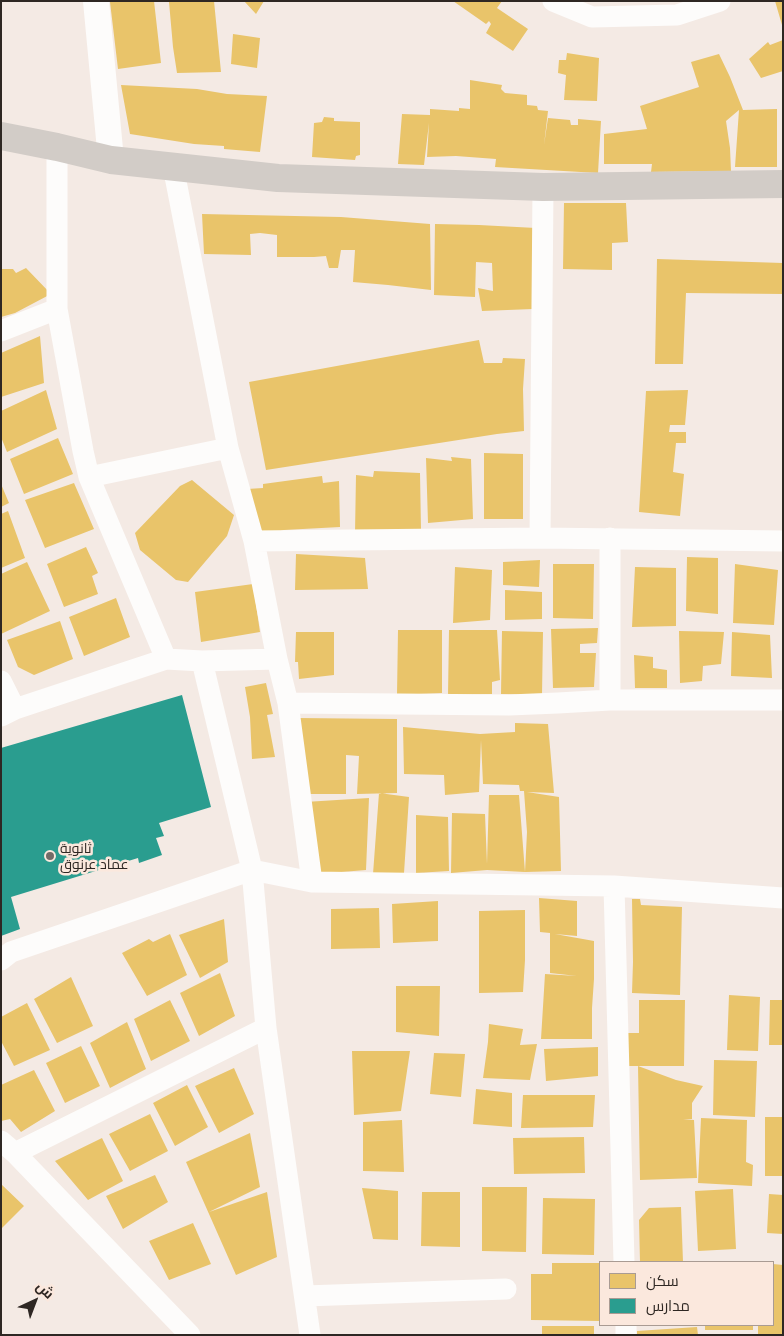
<!DOCTYPE html>
<html>
<head>
<meta charset="utf-8">
<style>
	body { margin:0 }
	#map { position:relative; width:784px; height:1336px; overflow:hidden; background:#f4eae4; font-family:Lato,Cairo,sans-serif }
	canvas { display:block }
	.frame { position:absolute; inset:0; border:2px solid #2e2723; pointer-events:none }
	.legend { position:absolute; left:599px; top:1261px; width:175px; height:65px; box-sizing:border-box; background:#fbe8dd; border:1px solid #a99b93; margin:0; padding:6px 9px; list-style:none; font-size:15px; color:#2e2723 }
	.legend li { display:flex; align-items:center; gap:10px; height:25px }
	.legend b { width:25px; border:1px solid #a99b93 }
	.north { position:absolute; left:10px; top:1276px; width:50px; height:50px; -webkit-text-stroke:4px #fbe8dd; paint-order:stroke; rotate:43deg; font-size:14px; font-weight:700; line-height:20px; text-align:center; color:#2e2723 }
	.north::after { content:''; display:block; margin:auto; width:18px; height:22px; background:#2e2723; clip-path:polygon(50% 0,100% 100%,50% 72%,0 100%) }
</style>
</head>
<body>
<div id="map">
<canvas width="784" height="1336"></canvas>
<div class="frame"></div>
<ul class="legend">
<li><b style="height:14px;background:#e9c46a"></b>سكن</li>
<li><b style="height:14px;background:#2a9d8f"></b>مدارس</li>
</ul>
<div class="north">ش</div>
</div>
<script>
const ctx = document.querySelector('canvas').getContext('2d');
ctx.lineJoin = 'round';
function paint(path, color) {
  ctx.fillStyle = color;
  ctx.fill(path, 'evenodd');
}
function strokePath(path, color, width, dash) {
  ctx.strokeStyle = color;
  ctx.lineWidth = width;
  ctx.lineCap = dash ? 'butt' : 'round';
  ctx.setLineDash(dash || []);
  ctx.stroke(path);
}
function drawText(font, color, halo, rows, align = 'center') {
  ctx.font = font + ' Lato,Cairo,sans-serif';
  ctx.lineWidth = 5;
  ctx.setLineDash([]);
  ctx.textBaseline = 'middle';
  ctx.strokeStyle = halo;
  ctx.fillStyle = color;
  for (const [text, x, y, turn = 0] of rows) {
    ctx.save();
    ctx.translate(x, y);
    ctx.rotate((+turn || 0) * Math.PI / 180);
    ctx.textAlign = isNaN(turn) ? turn : align;
    if (halo) ctx.strokeText(text, 0, 0);
    ctx.fillText(text, 0, 0);
    ctx.restore();
  }
}
paint(new Path2D(`
	M121 1H154L161 63 118 69 110 2Z
	M214 1 221 72 177 73 173 47 169 2Z
	M244 1H264L256 14Z
	M453 1H502L497 8 528 29 513 51 486 33 491 24 489 21 486 24Z
	M775 1H783V25H782Z
	M233 34 260 38 257 68 231 64Z
	M783 40V71L761 78 749 59 768 42 770 45Z
	M567 53 599 58 597 101 564 100 566 75 558 73 559 60H566Z
	M719 54 730 77 743 110 777 109V167H735L739 110 726 121 730 148 731 171 651 172 652 164H604V134L647 129 640 106 699 87 691 62Z
	M470 80 502 85 501 89 505 93 527 95V105L537 106 538 110 548 111 544 145 548 118 570 120 571 125H578V119L601 121 598 173 495 167 496 159 456 156 427 157 429 123 424 165 398 164 402 114 430 115V109L459 111V108L470 109Z
	M121 85 197 89 227 94 267 96 260 152 224 149V146L194 144 130 134Z
	M324 117 334 118V121L360 122V155L356 156 355 160 312 157 314 123 322 122Z
	M564 203H626L628 242 612 243V270L563 269Z
	M202 214 341 217 430 224 431 290 388 285 353 282 355 250H341L338 268H329L326 256 314 257H277V235L260 233 250 234 251 255 204 254Z
	M435 224 479 225 536 228 533 309 482 311 478 288 493 291 492 263 476 262 475 297 434 295Z
	M657 259 783 263V294L686 293 683 364H655Z
	M26 268 51 294 15 313 1 317V269H13L16 273Z
	M40 336 44 383 1 397V353Z
	M479 340 484 363H502L503 358 525 359 523 389 524 431 497 434 266 470 249 382Z
	M46 390 57 429 7 452 1 437V411Z
	M688 390 685 425H670L669 432H686V443H676L673 472 684 474 680 516 639 512 646 391Z
	M58 438 73 474 24 494 10 459Z
	M484 453 523 454V519H484Z
	M451 457 471 459 473 519 428 523 426 458 452 461Z
	M374 471 420 473 421 530 355 533 356 475 373 477Z
	M322 476 323 483 339 481 340 527 284 530 256 538 247 489 263 488V484Z
	M192 480 234 515 227 536 188 582 176 580 140 550 135 533 180 486Z
	M74 483 94 529 45 548 25 500Z
	M1 484 9 503 1 507Z
	M8 511 25 558 1 568V514Z
	M86 547 98 573 92 576 98 594 64 607 47 564Z
	M296 554 365 558 368 589 295 590Z
	M687 557 718 558V614L686 611Z
	M540 560 539 587 503 585V562Z
	M27 562 50 611 1 634V574Z
	M553 564H594L593 619 553 618Z
	M735 564 778 570 774 625 733 623Z
	M455 567 492 570 490 620 453 623Z
	M635 567 676 568V626L632 627Z
	M253 584 260 632 201 642 195 592Z
	M505 590 542 592V619L505 620Z
	M116 598 130 637 84 656 69 617Z
	M60 621 73 659 34 675 18 667 7 640Z
	M598 628 597 643 580 644V653H596L594 687 553 688 551 629Z
	M398 630H442V693L397 695Z
	M449 630H497L500 680 492 682V694L448 695Z
	M502 631 543 632 542 695 501 694Z
	M679 631 724 632 721 664 703 666 702 681 680 683Z
	M296 632H334V675L299 679 298 662H295Z
	M732 632 770 635 772 678 731 676Z
	M634 655 653 657V668L667 670V688H635Z
	M266 683 273 714 267 715 275 757 252 759 250 717 245 687Z
	M297 718 397 719V793L357 794 359 756 346 755V794H307Z
	M515 723 548 724 554 793 527 792 559 797 561 871 525 872 527 832 524 791H520L519 785 483 784 481 740 479 792 445 795 444 775 404 774 403 727 480 734 515 732Z
	M379 793 409 797 404 873 373 874Z
	M489 795H519L525 872 487 870 451 873 452 813 485 814 487 864Z
	M369 798 366 870 317 874 305 802Z
	M416 815 448 817 449 871 416 873Z
	M539 898 577 901V936L555 934 594 941V979L592 1008V1039H541L545 974 577 976 550 973V933L540 932Z
	M632 899H640L641 905 682 907 680 995 632 993 633 962Z
	M438 901V941L393 943 392 904Z
	M379 908 380 948 331 949V909Z
	M525 910V960L523 992 479 993V911Z
	M224 919 228 962 200 978 179 935Z
	M170 934 187 975 147 996 122 953 149 939 153 942Z
	M220 973 235 1016 199 1036 180 993Z
	M71 977 93 1026 57 1043 34 999Z
	M396 986H440L439 1036 396 1032Z
	M729 995 760 997 758 1051 727 1050Z
	M170 1000 190 1041 151 1061 134 1019Z
	M639 1000H685L684 1066H624V1033H639Z
	M770 1000H783V1045H769Z
	M27 1003 50 1050 14 1066 1 1041V1017Z
	M127 1022 146 1069 110 1088 90 1043Z
	M489 1024 523 1029 520 1045 537 1044 530 1080 483 1078 488 1042Z
	M81 1046 100 1086 65 1103 46 1063Z
	M598 1047V1076L546 1081 544 1049Z
	M352 1051H410L401 1111 354 1115Z
	M434 1053 465 1054 461 1097 430 1094Z
	M714 1060 757 1061 755 1117 713 1115Z
	M638 1066 676 1080 703 1086 692 1103V1119H683L694 1120 697 1178 640 1180Z
	M234 1068 254 1114 219 1133 195 1086Z
	M34 1070 55 1111 21 1132 10 1119 1 1121V1085Z
	M187 1085 208 1127 175 1146 153 1103Z
	M476 1089 512 1093V1127L473 1124Z
	M523 1095H595L593 1127 521 1128Z
	M150 1114 168 1151 130 1171 109 1134Z
	M765 1117H783V1176H765Z
	M701 1118 747 1120 746 1162 753 1165 752 1186 698 1183Z
	M402 1120 404 1172 363 1171V1122Z
	M250 1133 260 1187 209 1212 267 1192 277 1257 236 1275 186 1162Z
	M584 1137 585 1173 514 1174 513 1138Z
	M102 1138 123 1181 88 1200 55 1161Z
	M155 1175 168 1202 123 1229 106 1196Z
	M1 1184 24 1206 1 1229Z
	M482 1187H527L526 1252 482 1251Z
	M362 1188 398 1191V1240L373 1239Z
	M733 1189 736 1249 698 1251 695 1191Z
	M422 1192H460V1247L421 1246Z
	M769 1194 783 1195V1234L767 1233Z
	M543 1198 595 1199 594 1255 542 1254Z
	M681 1207 683 1262H640L639 1220 649 1208Z
	M193 1223 211 1264 169 1280 149 1241Z
	M552 1263H600L599 1321 531 1320V1274H552Z
	M773 1264 783 1265V1335H758V1325H773Z
	M705 1325H753V1330H705Z
	M542 1326H594V1335H542Z
	M697 1327 698 1335H637V1331Z`), '#e9c46a');
paint(new Path2D(`
	M182 695 211 807 159 823 164 836 156 838 162 855 139 863 138 858 11 897 20 929 1 936V748Z`), '#2a9d8f');
strokePath(new Path2D(`
	M553 1 592 17 677 15 720 1
	M57 147V309L83 451 89 477 166 659
	M173 166 228 448 254 541 277 659 288 703 312 882
	M1 331 57 309
	M89 477 228 448
	M540 538 543 187
	M254 541 540 538 783 541
	M202 661 252 870 266 1028 310 1335
	M1 681 15 709
	M610 700V538
	M288 703 509 705 558 703 610 700H783
	M1 716 15 709 166 659 202 661 277 659
	M614 886 624 1262
	M1 960 11 952 252 870 312 882 614 886 783 898
	M1 1141 15 1153 190 1335
	M15 1153 266 1028
	M305 1296 506 1289
	M626 1325V1335`), '#fdfcfb', 21);
strokePath(new Path2D(`
	M96 1 111 160`), '#fdfcfb', 26);
strokePath(new Path2D(`
	M1 136 57 147 111 160 278 178 543 187 783 184`), '#d2ccc7', 28);
for (const [x, y, r, color] of [
	[50,856,5,"#736b67"]
]) {
  const dot = new Path2D();
  dot.arc(x, y, r, 0, 2 * Math.PI);
  ctx.fillStyle = color;
  ctx.fill(dot);
  strokePath(dot, '#fbe8dd', 2);
}
drawText('14px', '#2e2723', '#fbe8dd', [
	["ثانوية",60,848],
	["عماد عرنوق",60,864]
], 'left');
</script>
</body>
</html>
